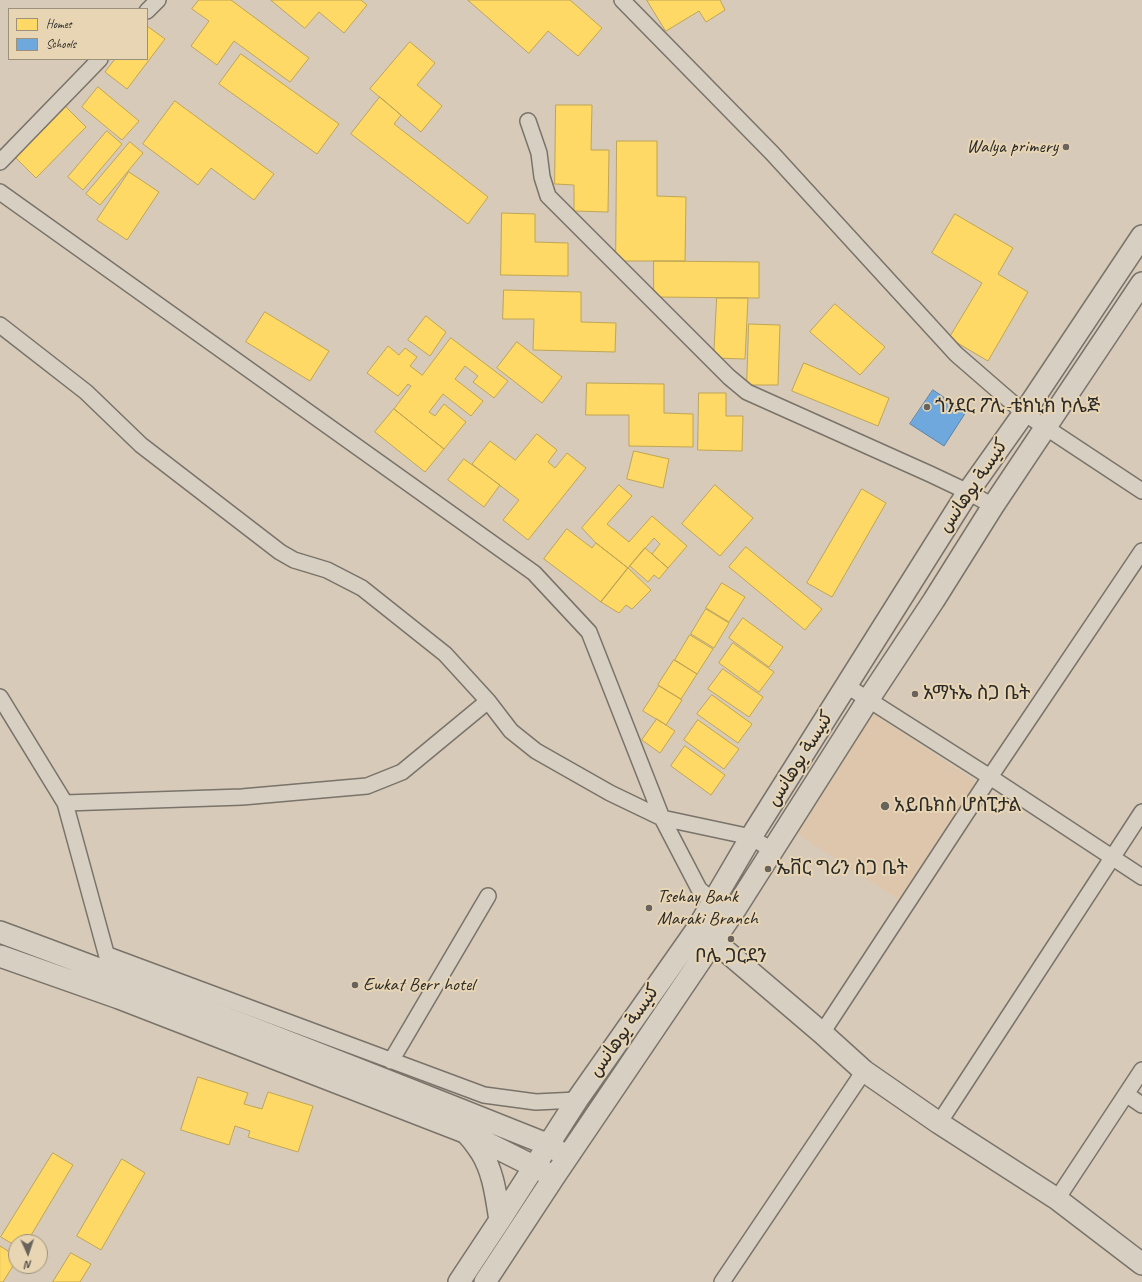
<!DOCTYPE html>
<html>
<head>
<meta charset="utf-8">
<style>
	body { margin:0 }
	#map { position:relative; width:1142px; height:1282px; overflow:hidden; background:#d8cab8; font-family:Caveat,sans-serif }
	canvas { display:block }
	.legend { position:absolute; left:8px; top:8px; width:140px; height:52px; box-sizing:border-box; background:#e8d5b3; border:1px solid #9c917d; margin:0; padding:5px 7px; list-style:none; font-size:12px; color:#2b2b2b }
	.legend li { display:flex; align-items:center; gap:8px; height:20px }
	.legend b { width:20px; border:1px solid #9c917d }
	.north { position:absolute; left:8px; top:1234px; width:40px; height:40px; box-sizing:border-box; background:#e8d5b3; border:1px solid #9c917d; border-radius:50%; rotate:177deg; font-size:11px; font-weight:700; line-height:16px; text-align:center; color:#2b2b2b }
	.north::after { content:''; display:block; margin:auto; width:14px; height:18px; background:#68635c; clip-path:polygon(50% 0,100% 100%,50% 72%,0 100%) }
</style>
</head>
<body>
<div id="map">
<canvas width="1142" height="1282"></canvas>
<ul class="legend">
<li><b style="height:11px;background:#ffd966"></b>Homes</li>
<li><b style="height:11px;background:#6fa8dc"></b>Schools</li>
</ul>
<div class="north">N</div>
</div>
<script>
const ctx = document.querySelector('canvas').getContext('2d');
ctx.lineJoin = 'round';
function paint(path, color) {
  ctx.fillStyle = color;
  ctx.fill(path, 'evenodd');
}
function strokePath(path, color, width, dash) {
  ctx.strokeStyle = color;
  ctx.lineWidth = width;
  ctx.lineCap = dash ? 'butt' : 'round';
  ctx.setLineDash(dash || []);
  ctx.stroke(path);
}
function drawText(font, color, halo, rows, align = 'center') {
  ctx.font = font + ' Caveat,"Playpen Sans Arabic","Noto Sans Ethiopic",sans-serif';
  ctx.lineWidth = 4;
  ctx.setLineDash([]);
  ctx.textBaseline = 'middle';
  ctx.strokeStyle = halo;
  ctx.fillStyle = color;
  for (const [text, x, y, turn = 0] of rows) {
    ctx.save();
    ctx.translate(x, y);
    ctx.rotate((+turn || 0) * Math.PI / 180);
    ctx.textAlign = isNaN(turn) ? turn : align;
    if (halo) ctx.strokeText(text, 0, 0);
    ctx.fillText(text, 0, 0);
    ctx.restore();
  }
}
paint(new Path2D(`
	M871 712 978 783 900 901 792 830Z`), '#dec6ac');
const homes = new Path2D(`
	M199 0H231L309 58 290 82 234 41 217 65 191 46 209 21 192 9Z
	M271 0H361L367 5 344 33 319 12 305 28Z
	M468 0H570L602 28 578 56 548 31 529 53Z
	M647 0H720L725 10 706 22 699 11 666 31Z
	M147 26 165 39 127 89 105 72 115 59H147Z
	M410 42 435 63 417 85 442 106 421 132 370 89Z
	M241 54 339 124 317 154 219 84Z
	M98 87 139 121 122 140 82 107Z
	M380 97 401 115 394 124 488 197 468 224 351 134Z
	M175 101 274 174 254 200 211 168 198 185 143 144Z
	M556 105H592L591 150H609L608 212 574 211V185L555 184Z
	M65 106 86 127 36 178 15 157Z
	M107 131 122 144 83 190 68 177Z
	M617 141H657V196L686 197 685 261H616Z
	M130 142 143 153 100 205 86 194Z
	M129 172 159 192 127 240 97 220Z
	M502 213 535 214V242L568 243V276L501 275Z
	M955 214 1013 248 998 274 1028 292 988 361 949 338 982 283 932 253Z
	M654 261 759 262V298L654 297Z
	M504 290 581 292V322L616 323 615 352 533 350 534 319H503Z
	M717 298H748L745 359 714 358Z
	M835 304 885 347 860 375 810 332Z
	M265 312 329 351 310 381 246 342Z
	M426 316 446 332 430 356 408 340Z
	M749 324 780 325 778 385H747Z
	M451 338 508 381 494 398 473 382 478 376 465 366 455 379 483 401 471 416 443 394 429 412 435 416 444 404 466 422 444 449 394 409 411 386 408 384 398 396 367 373 388 346 399 355 405 348 417 357 410 366 422 375Z
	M517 342 562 377 542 403 497 368Z
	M804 363 889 398 878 426 792 391Z
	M587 383 664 384V413L693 414V447L629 446V415H586Z
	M699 393H726V416H743L742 451 698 450Z
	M394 409 444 449 425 472 375 432Z
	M537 434 557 450 548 462 555 468 567 453 586 468 528 540 503 520 519 500 472 464 490 441 515 460Z
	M634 451 669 459 663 488 627 479Z
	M464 459 500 485 484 507 448 480Z
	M619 485 632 496 607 524 629 542 652 516 687 546 668 568 652 554 660 544 654 538 628 568 596 543 582 528Z
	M715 485 753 518 720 556 682 524Z
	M862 489 886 503 832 597 807 583Z
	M567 529 592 548 596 543 628 568 601 602 544 559Z
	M746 547 822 609 805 630 729 567Z
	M645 548 668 568 659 579 654 575 648 582 630 566Z
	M628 568 651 590 632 609 626 605 619 613 601 602Z
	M722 583 745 597 729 622 706 608Z
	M706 609 729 623 714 648 691 634Z
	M743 618 783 647 769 667 729 638Z
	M690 635 713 649 697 674 675 660Z
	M733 643 774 672 759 692 719 663Z
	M674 660 697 674 681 699 658 685Z
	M723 669 763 697 749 717 708 689Z
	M659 686 682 700 666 725 643 711Z
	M712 695 752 724 738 743 697 714Z
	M657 719 675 731 660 753 642 740Z
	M698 720 739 749 724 769 684 740Z
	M685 746 725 775 711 795 671 766Z
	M198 1077 248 1093 244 1104 262 1109 268 1092 313 1106 298 1152 248 1137 250 1131 235 1126 229 1145 181 1130Z
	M53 1153 73 1165 27 1242H16V1246L1 1237Z
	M122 1159 145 1173 101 1250 77 1236Z
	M0 1246 16 1256V1261L3 1282H0Z
	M71 1253 91 1264 80 1282H53Z`);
paint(homes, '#ffd966');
strokePath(homes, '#bfa554', 1);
const schools = new Path2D(`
	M933 390 966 412 944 446 910 424Z`);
paint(schools, '#6fa8dc');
strokePath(schools, '#5b82a7', 1);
const street = new Path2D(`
	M622 0 772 153 956 354 1024 413 1142 491
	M147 11 158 0
	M528 121 539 153 542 177 548 196 729 377 747 392 930 474 968 492 993 506
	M0 162 100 59
	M0 192 534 573 589 632 662 818
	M0 325 86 392 141 445 280 552 294 560 327 570 362 588 445 654 488 701 511 731 536 751 610 793 662 818
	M847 686 990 777 1142 877
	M0 697 65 803 109 964
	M65 803 242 797 367 786 402 772 488 701
	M734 911 713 901 699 889 662 818 751 837 773 851
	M108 955 484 1095 536 1102 577 1100
	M822 1033 990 777 1142 551
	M391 1061 488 896
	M1126 1094 1142 1105
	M939 1123 1142 812
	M1057 1199 1142 1070
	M722 1282 864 1071`);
const secondary = new Path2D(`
	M0 932C184 1000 367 1072 549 1145L561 1153
	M704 934 714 941 822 1033 864 1071 939 1123 1057 1199 1142 1264
	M0 956 119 998 467 1133 547 1173
	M468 1135C473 1140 477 1146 481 1152 494 1173 496 1197 500 1220
	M459 1282 500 1220 577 1100 697 929 751 837 968 492 1024 413 1142 236
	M485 1282 554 1177 734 911 868 700 934 600 993 506 1142 283`);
strokePath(street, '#79736a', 18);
strokePath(secondary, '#79736a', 24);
strokePath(street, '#d7cfc2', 15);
strokePath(secondary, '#d7cfc2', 21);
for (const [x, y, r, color] of [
	[1066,147,4,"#68635c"],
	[927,407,4,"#68635c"],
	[915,694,4,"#68635c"],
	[885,806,5,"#68635c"],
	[768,869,4,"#68635c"],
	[649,908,4,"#68635c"],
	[731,939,4,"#68635c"],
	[355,985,4,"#68635c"]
]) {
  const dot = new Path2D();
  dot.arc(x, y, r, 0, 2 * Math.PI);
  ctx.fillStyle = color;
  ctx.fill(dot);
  strokePath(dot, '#e8d5b3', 1.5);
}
drawText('19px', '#2b2b2b', '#e8d5b3', [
	["Walya primery",1058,147,"right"],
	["ጎንደር ፖሊ-ቴክኒክ ኮሌጅ",935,407],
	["አማኑኤ ስጋ ቤት",923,694],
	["አይቤክስ ሆስፒታል",894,806],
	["ኤቨር ግሪን ስጋ ቤት",776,869],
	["Tsehay Bank",657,897],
	["Maraki Branch",657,919],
	["ቦሌ ጋርደን",731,957,"center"],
	["Ewkat Berr hotel",363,985]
], 'left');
drawText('19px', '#2b2b2b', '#e8d5b3', [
	["كنيسة يوهانس",974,486,-56],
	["كنيسة يوهانس",801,759,-58],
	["كنيسة يوهانس",625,1031,-55]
]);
</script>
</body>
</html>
